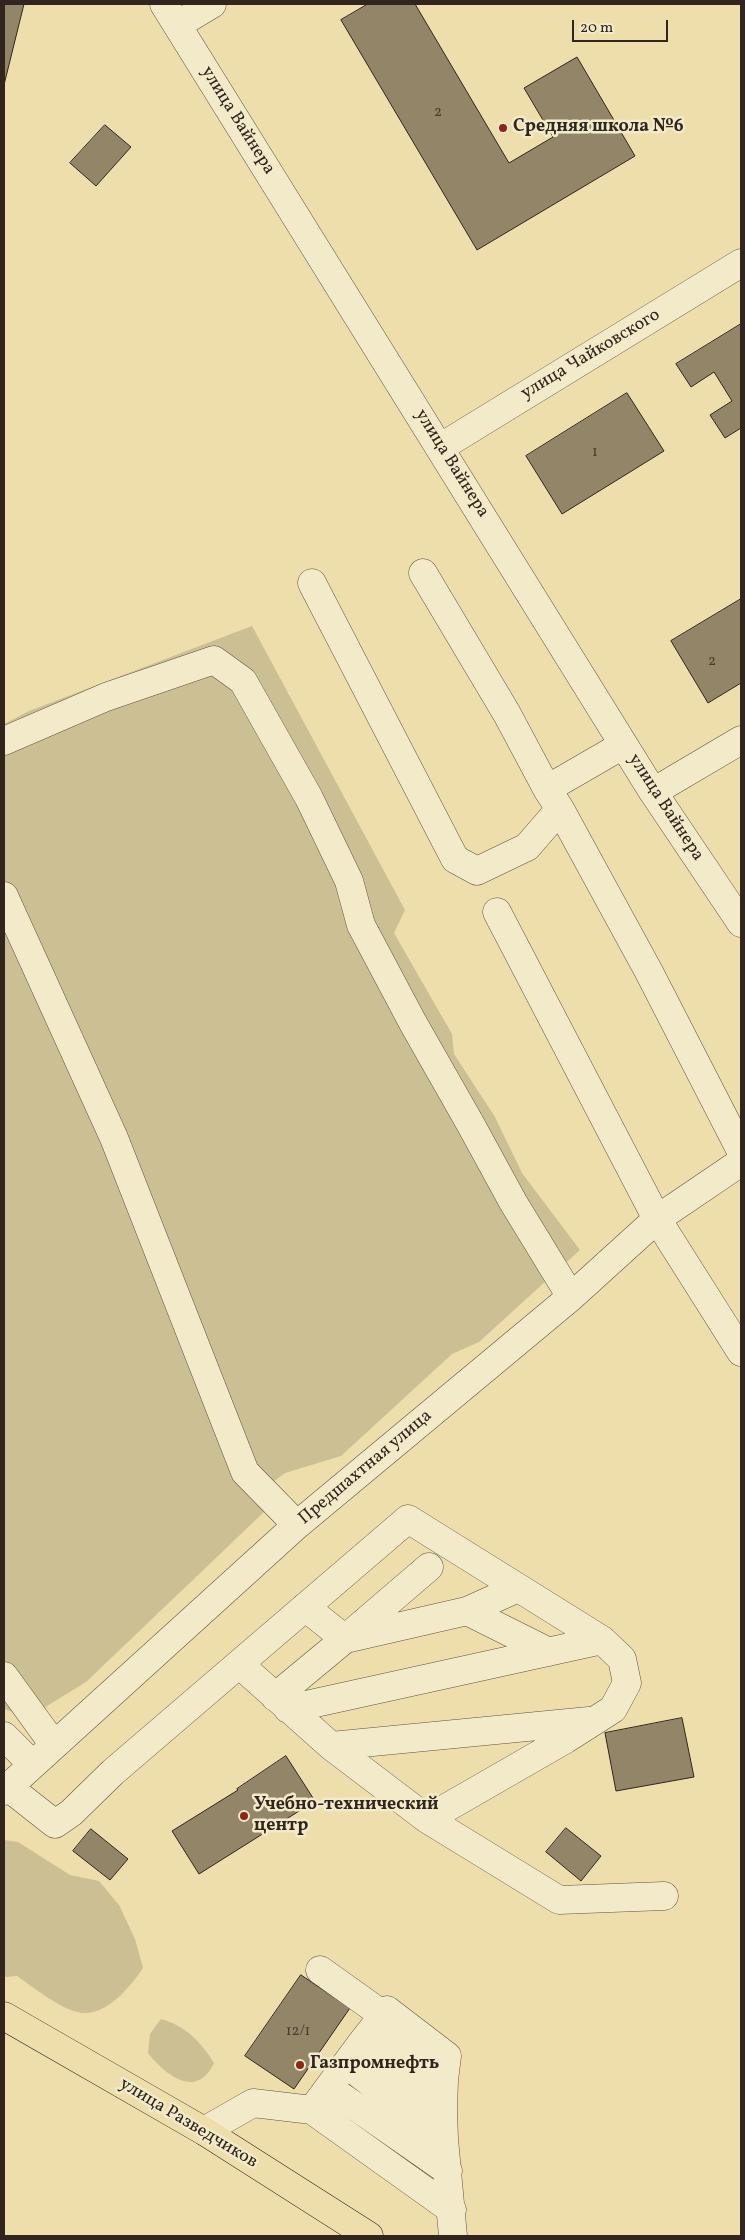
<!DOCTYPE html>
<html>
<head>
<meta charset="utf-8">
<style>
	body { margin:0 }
	#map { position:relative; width:745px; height:2240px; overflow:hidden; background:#eddeac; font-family:Vollkorn,serif }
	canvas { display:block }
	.frame { position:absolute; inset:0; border:5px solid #31251e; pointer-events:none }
	.scale { position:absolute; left:572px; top:20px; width:96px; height:22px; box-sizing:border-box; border:2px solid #31251e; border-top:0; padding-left:6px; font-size:15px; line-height:18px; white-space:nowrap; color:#31251e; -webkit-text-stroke:4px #f3eac9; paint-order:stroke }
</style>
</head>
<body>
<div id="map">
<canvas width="745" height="2240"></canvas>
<div class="frame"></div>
<div class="scale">20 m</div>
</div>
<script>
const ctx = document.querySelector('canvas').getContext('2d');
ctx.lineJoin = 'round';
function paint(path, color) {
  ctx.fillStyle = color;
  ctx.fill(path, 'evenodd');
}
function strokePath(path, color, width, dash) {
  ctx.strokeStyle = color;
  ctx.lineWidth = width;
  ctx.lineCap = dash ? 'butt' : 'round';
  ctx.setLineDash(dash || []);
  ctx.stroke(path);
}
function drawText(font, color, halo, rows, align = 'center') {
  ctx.font = font + ' Vollkorn,serif';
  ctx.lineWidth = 5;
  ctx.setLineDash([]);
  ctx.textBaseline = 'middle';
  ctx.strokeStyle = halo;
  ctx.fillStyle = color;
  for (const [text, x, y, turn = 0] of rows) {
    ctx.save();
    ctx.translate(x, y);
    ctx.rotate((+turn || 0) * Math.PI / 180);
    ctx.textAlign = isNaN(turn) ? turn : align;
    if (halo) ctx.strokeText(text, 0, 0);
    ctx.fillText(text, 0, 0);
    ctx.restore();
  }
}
paint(new Path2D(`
	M252 626 405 910 394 933 452 1034 454 1054 495 1117 522 1173 580 1250 479 1342 452 1354 341 1456 285 1473 261 1491 264 1512 86 1682 29 1717 4 1709V724L29 711Z
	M4 1840 18 1842 70 1875 99 1881 119 1905 135 1939 143 1968C131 1986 108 2014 84 2013 65 2013 33 1987 17 1976L6 1977 4 1976Z
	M161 2019C186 2026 201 2042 214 2063 197 2100 165 2075 148 2053L150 2034Z`), '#cdbf94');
const building = new Path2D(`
	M4 4H24L4 85Z
	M368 4H415L509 163 553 137 524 88 577 57 635 156 477 250 341 20Z
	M105 125 131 147 96 186 70 163Z
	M741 324V428L725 438 710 415 732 401 714 372 691 387 676 364Z
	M627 393 664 451 562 514 526 456Z
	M741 599V683L708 703 671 641Z
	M682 1718 694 1777 616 1791 605 1733Z
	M286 1756 315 1801 199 1874 172 1831 238 1790 237 1789Z
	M566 1828 601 1856 581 1881 546 1852Z
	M91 1829 128 1859 110 1880 73 1851Z
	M301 1975 350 2008 294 2089 245 2056Z`);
paint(building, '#938568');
strokePath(building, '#31251e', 1);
const minor = new Path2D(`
	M164 4 653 792 741 923
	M177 25 212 4
	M441 447 741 263
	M423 573 507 714 547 789 560 809 649 972 741 1151
	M312 583 455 859 477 871 527 847 560 809
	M4 741 106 697 214 660 243 681 309 798 349 881 361 925 413 1023 471 1125 513 1202 571 1297
	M547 789 623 745
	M653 792 741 740
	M4 896 114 1138 245 1472 297 1525
	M497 912 657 1219 741 1352
	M305 1607 345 1639 429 1567
	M467 1611 518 1588
	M4 1676 54 1745
	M275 1697 345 1639 467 1611 549 1652
	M288 1709 602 1640
	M4 1736 32 1764
	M331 1746 589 1721
	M8 1787 55 1824 71 1813 113 1772 408 1519 602 1640 622 1659 627 1683 613 1709 566 1739 427 1819 331 1746 239 1664
	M4 1791 297 1525 571 1297 657 1219 741 1162
	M427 1819 559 1900 664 1896
	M320 1970 383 2015
	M375 2026 387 2010 447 2056 444 2080
	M360 2045 375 2026 444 2080 443 2110
	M346 2064 360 2045 443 2110 444 2139
	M329 2088 448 2171
	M312 2110 452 2210
	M204 2131 253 2103 312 2110 346 2064 444 2139 453 2236`);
const major = new Path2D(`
	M4 2016 204 2131 369 2236`);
strokePath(minor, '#605342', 29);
strokePath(major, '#31251e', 29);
strokePath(minor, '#f3eac9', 28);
strokePath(major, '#eddeac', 28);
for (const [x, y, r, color] of [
	[503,128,5,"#8f2418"],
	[244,1816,5,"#8f2418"],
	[300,2065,5,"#8f2418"]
]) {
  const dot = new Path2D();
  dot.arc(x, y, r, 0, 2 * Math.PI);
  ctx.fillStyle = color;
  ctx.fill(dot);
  strokePath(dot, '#f3eac9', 2);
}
drawText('15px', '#4a3d30', null, [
	["2",438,113],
	["1",595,453],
	["2",712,662],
	["12/1",298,2032]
]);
drawText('18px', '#31251e', '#f3eac9', [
	["улица Вайнера",237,121,58],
	["улица Чайковского",591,355,-31],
	["улица Вайнера",451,464,58],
	["улица Вайнера",665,808,57],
	["Предшахтная улица",366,1468,-40],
	["улица Разведчиков",188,2124,31]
]);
drawText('bold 18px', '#31251e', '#f3eac9', [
	["Средняя школа №6",513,128],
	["Учебно-технический",254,1806],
	["центр",254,1827],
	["Газпромнефть",310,2065]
], 'left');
</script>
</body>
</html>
